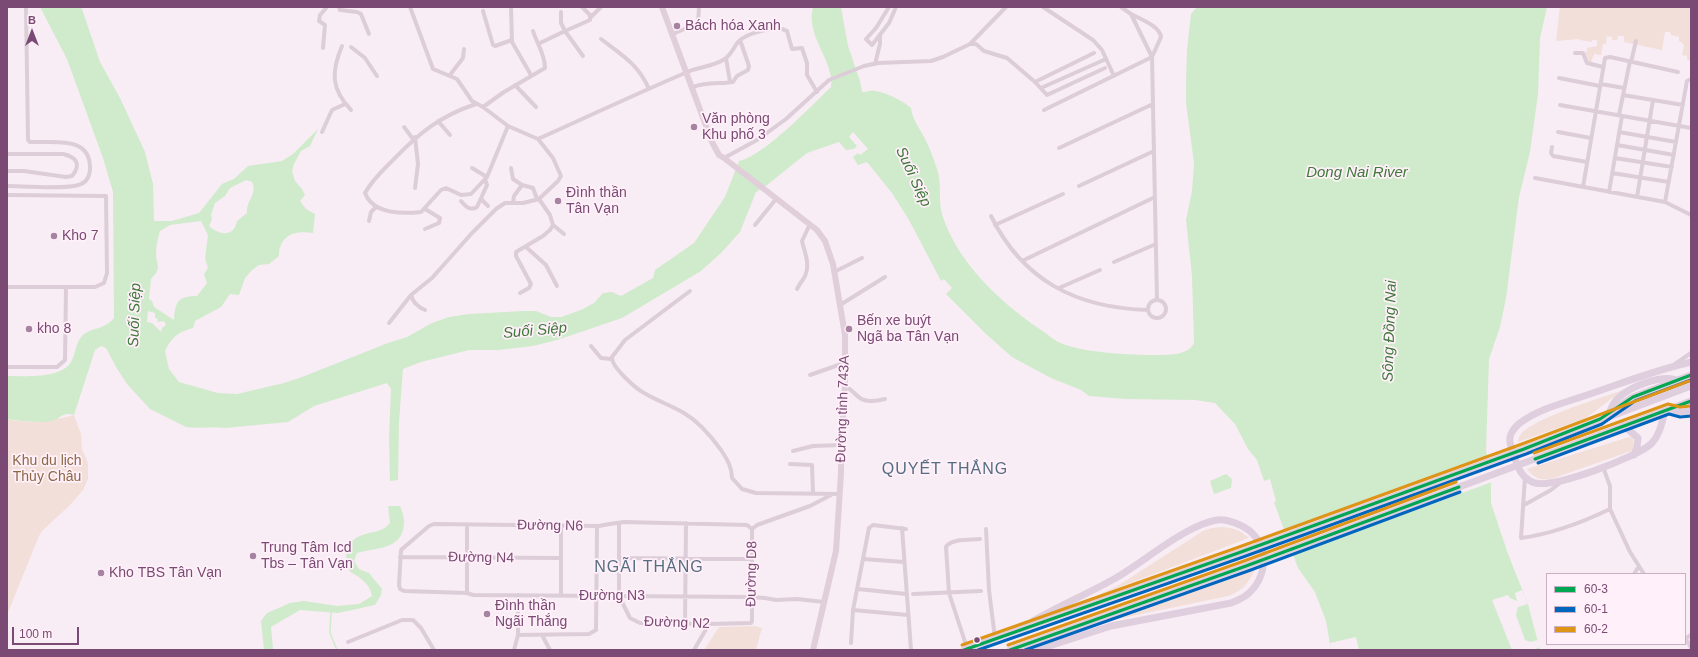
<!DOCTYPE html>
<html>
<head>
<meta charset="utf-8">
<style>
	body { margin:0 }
	#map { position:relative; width:1698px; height:657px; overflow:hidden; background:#f8edf4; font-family:Arial,sans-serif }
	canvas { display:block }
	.frame { position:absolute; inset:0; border:8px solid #7a4a74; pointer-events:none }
	.legend { position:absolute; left:1546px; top:573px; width:140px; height:72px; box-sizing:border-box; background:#fff0f9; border:1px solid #caaec4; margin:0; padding:5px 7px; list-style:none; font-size:12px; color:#7a4a74 }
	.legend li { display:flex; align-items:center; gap:8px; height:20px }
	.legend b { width:20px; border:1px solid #caaec4 }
	.north { position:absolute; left:12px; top:12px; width:40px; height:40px; -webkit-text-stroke:3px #fff0f9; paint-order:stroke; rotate:0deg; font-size:11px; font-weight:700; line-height:16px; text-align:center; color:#7a4a74 }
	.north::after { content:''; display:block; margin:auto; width:14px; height:18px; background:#7a4a74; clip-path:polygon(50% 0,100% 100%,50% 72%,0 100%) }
	.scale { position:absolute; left:12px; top:627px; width:67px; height:18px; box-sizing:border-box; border:2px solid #7a4a74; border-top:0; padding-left:5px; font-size:12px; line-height:14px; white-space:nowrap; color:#7a4a74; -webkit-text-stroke:3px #fff0f9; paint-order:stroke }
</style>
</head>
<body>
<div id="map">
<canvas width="1698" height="657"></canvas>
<div class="frame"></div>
<ul class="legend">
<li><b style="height:5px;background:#00a651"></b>60-3</li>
<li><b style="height:5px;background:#0065bd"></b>60-1</li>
<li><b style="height:5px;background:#de9417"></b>60-2</li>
</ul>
<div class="north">B</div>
<div class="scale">100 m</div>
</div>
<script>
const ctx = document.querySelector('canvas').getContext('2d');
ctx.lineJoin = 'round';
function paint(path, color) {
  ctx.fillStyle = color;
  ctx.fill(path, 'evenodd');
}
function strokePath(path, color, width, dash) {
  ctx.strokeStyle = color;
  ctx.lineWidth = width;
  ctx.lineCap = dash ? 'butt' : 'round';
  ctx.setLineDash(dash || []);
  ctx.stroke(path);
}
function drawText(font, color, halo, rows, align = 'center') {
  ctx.font = font + ' Arial,sans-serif';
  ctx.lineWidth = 3.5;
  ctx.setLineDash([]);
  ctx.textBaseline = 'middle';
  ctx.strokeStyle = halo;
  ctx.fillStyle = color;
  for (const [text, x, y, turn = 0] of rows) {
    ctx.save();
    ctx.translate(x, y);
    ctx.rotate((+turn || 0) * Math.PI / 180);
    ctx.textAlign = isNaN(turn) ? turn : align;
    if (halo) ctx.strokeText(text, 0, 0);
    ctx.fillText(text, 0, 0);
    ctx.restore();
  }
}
paint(new Path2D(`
	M1560 7H1691V61L1687 60V56L1682 55 1684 45 1682 43 1679 41V37L1671 35 1670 32H1665L1662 50 1624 42V36H1618L1617 40H1612V37L1607 36 1606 44H1603L1601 55 1594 54 1591 63 1589 62 1585 52H1587V48L1597 46V40H1592V42L1580 40 1579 39 1556 41Z
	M1623 390 1586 418 1518 442C1518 439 1519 436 1521 434 1534 418 1601 398 1623 390Z
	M74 415 81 434 82 449 88 463V479L83 490 70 505 42 531 39 536 7 615V419C29 424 52 421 74 415Z
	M1629 437 1633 438 1634 448 1631 451 1554 478C1543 481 1534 479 1527 469Z
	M1222 527C1234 528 1240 530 1249 538L1096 596 1119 585 1203 531 1212 528Z
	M1255 569C1249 583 1242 591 1228 596L1108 621Z
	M755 626 762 628 756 650H704L719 627Z`), '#f2dfda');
paint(new Path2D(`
	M40 7H80L82 9 100 62 120 98 145 152 153 184 154 221H172L199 213 222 184 234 179 248 166 282 161 293 154 318 129 310 146 301 151 294 164 292 171 295 181 302 189 305 195 300 201 306 209 315 214 313 233C295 230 279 235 279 256L269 264 259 265 252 270 245 278 239 295 230 294 221 307 195 321 193 328C178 332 172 337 165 351L169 369 179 382 218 393 237 394 284 383 302 377 388 343 407 337 432 323 449 317 469 314 524 311H536L551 317H561L581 310 594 303 603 293 612 292 621 296 653 278 655 270 694 243 725 197 739 161C765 155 810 107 831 87 835 62 805 36 813 7H841L848 46 860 81 862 92C865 92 866 92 869 91 880 89 902 100 911 108 912 120 922 131 927 143 931 151 934 160 937 169 942 183 938 199 942 214 957 262 998 300 1038 328 1045 332 1051 338 1058 342 1082 353 1130 355 1157 355 1168 355 1191 355 1194 342L1192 276 1186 220 1192 191 1194 163 1186 103V82L1187 50 1191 14 1197 7H1547L1540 38 1538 94 1530 152 1519 197 1506 298 1500 327 1489 359 1486 450 1491 478V503L1508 554 1528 604 1540 650H1331L1326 621 1315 592 1298 568 1274 502 1276 501 1270 479 1264 481 1257 460 1248 449 1235 424 1215 403 1195 400 1126 399 1089 396 1081 390 1051 378 1012 357 986 334 946 294 952 288 944 279 941 281 909 220 892 193 867 162 858 165 853 157 858 153 860 155 868 149 853 132 849 137 857 146 854 149 846 150 839 142 807 153 767 185 756 192 740 232 721 253 701 271 622 318 557 340 533 346 498 350H469L421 362 403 369 399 422 398 480 390 481 389 437 391 389 387 383 314 406 288 422 225 428C212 426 199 429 186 427L150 409 127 384 116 367 106 348 101 346 95 350 74 415C62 411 61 419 51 421 39 423 19 421 7 419V376C25 376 61 379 71 362 76 354 75 343 82 336 91 327 105 330 114 318L113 192 103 158 67 59ZM246 180 252 182C258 194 246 200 247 213L237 221C234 238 219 235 209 226L212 219 211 215 215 203 225 196 230 188ZM201 221 208 235 205 258 208 268 204 274 207 283 197 296C178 296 175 302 174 320L154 307 152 301 149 299 151 279C163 267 156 266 156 253 156 246 158 238 160 231L170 225ZM148 311 155 313V318L158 319 157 322 164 321 166 325 162 328 161 332 152 323 147 322Z
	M1226 474 1232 479 1231 488 1214 494 1210 481Z
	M388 506H400C404 516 405 520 403 530 398 550 373 548 357 553L354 561 359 569 369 573 382 589 381 595 375 605 338 613 300 610 271 627 273 649 264 650 261 621 267 613 290 603 304 601 337 606 359 604 372 596C370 583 359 577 349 571L346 555 347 546C351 542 355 538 360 536 371 531 382 533 390 523Z`), '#d0eacc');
paint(new Path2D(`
	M1489 455 1492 482 1291 556 1282 530Z
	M1522 590 1528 604 1518 607 1516 615 1525 640 1531 642 1537 640 1540 647 1533 650H1512L1492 600 1508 595 1510 598 1517 601 1515 593Z
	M1356 637 1359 650H1331L1330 643Z`), '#f8edf4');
strokePath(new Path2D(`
	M331 611 330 633 337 650`), '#d0eacc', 1.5);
strokePath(new Path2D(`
	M339 7 340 10 357 12 361 14 369 34
	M511 7 512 42 531 75
	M582 7 590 15V20L565 31 583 56
	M889 7 876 28 866 39 872 45 889 23 896 7
	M1043 7 1093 40 1102 50 1114 76
	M1121 7 1131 14 1152 57
	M483 11 493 45 495 46 512 40
	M1131 14C1140 19 1160 26 1161 37L1152 57 1157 300
	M591 17 601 7
	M673 34 698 23 699 7
	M601 39C622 55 638 64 649 89
	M538 44 565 31 561 23V12
	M970 44 1006 7
	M342 46C331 72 331 89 351 110
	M351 47 365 58 377 76
	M323 48 325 25 319 21 320 15 327 7
	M1575 53H1583L1587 63 1603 67
	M726 58 730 82
	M1631 62 1636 41
	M875 64 880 44V36
	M450 75 463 58 464 49
	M1559 78 1600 86
	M1035 82 1094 53
	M1601 84 1624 88
	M515 85 536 107
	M693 87C707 82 719 84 733 82L737 76 748 70 749 66 740 40
	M1041 88 1106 59
	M1623 95 1683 105
	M476 104C440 116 419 133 393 160 383 170 372 180 365 193 373 214 402 214 421 212L441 190 446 188 461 195 471 194 487 177 508 126
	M1560 105 1691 128
	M483 107 504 92 545 68C545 54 537 44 533 31
	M1044 110 1152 57
	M1619 115 1630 61
	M438 121 450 135
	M404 127 413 139
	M322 132 332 110 345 104
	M1558 132 1591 138
	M1619 132 1676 142
	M538 139C587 117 636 94 685 73 697 67 712 67 723 60 731 56 733 48 738 42 746 33 777 25 787 31L792 49 802 48 807 63V75L817 92
	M1617 145 1674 155
	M1552 147 1551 153 1553 156 1587 162
	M1059 148 1153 104
	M7 154H63C76 157 82 164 72 176L66 177 24 171H7
	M724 158 757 140 786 119 829 80 864 66 878 63 931 61 943 57 970 44H976L984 51 1007 58 1035 82 1047 95 1105 68
	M1615 158 1672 167
	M472 168 487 177
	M511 168 513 179 522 185 533 188 537 199
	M1612 173 1669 182
	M1535 178 1665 202 1691 215
	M7 186C22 186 70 190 81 184 87 182 90 175 90 169 91 135 54 143 30 142L28 140 26 7
	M1079 186 1154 151
	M1583 187 1605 58 1610 57 1678 72
	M415 188 418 164 415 137
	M1609 192 1622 116
	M7 195 106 196 107 273 104 283 95 287H66
	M1637 197 1653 100
	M481 199 488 206
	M461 201C466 207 470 211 477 207L487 185 485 179
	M1665 202 1687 81 1691 79
	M513 203 514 196 522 185
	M991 216C1023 281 1077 308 1148 310
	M369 221 371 212 376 207
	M553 225 564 234
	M755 225 776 199
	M995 225 1063 194
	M425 229 439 223 440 218 425 209
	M526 247 546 265 557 286
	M1022 261 1155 197
	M1114 262 1156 244
	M834 272 862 258
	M7 287H66L65 360 57 367H7
	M1059 288 1100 270
	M797 289C799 285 801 282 804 278 811 265 805 254 802 241L810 224
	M690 291 625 340 612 357C611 367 637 390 646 394 658 401 672 406 684 413 699 422 711 436 721 450 727 459 732 467 732 478L742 489 756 493 840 494
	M520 293 529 288 531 284 516 256V252L543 236 550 230 553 225 550 215 539 199
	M411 295C413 303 418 307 425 310
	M1148 309a9 9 0 1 1 18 0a9 9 0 1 1-18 0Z
	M840 305 885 277
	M389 323 411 295 432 278 472 233 496 209 505 203H523L539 199 558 181 561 176 553 158 538 139 508 126 483 107 472 101 457 79 433 69 410 7
	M591 346 601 358 611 359
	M1675 364 1691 353
	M810 375 844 363
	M845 386C853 390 854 394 860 398 867 403 877 401 885 399
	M793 451 813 446 841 445
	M790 464 812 465 813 493
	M1603 467 1610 486V509L1630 552 1644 574
	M1525 477 1521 538C1552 534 1581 523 1610 509
	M1524 505 1551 490 1561 482
	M619 523V596L630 618 640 623 709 624 751 623 752 621V529L747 525 624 522C616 523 608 524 599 526L434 524 429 526 401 550 399 585 400 589 404 591 467 593 473 595C566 595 659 596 751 597L765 598 776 600 797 599 824 602
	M467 525V593
	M561 526V595
	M902 528 911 650
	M752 529 757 525 810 506 831 495
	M986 529 989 590 995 638
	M400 557 561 558
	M620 558 752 559
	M863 559 904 562
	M1634 574 1639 566
	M858 589 906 594
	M913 594 981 591
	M853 610 908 615
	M685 624 686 523
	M518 635 589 634 596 630 597 526
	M542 635 550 650
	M1685 637 1691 648
	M1686 638 1691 635
	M348 642 402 620H413L421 628 434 650
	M851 643 853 610 869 528 873 525 906 529
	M967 648 949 593 946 547C951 538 971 540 980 539
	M514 650 518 635V595
	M694 650 709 624`), '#dccdd9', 4);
strokePath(new Path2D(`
	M662 7 712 142 719 155 724 158 817 230 825 241 833 264 845 335V386L841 445V473L836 551 813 650`), '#e1cedb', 6);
strokePath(new Path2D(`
	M1669 409 1680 412 1691 411
	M1610 411C1612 406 1614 402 1618 398 1630 387 1661 374 1677 380
	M1665 411C1662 422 1660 435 1651 444 1635 458 1555 488 1535 483 1522 479 1518 468 1515 458 1512 450 1507 440 1512 432 1514 429 1517 425 1520 423 1538 409 1564 403 1584 396 1620 384 1655 370 1691 362
	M1607 414 1633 397 1691 375
	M1623 425 1638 438 1637 447 1634 455
	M1033 621C1059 606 1087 594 1114 579 1143 563 1185 525 1217 520 1225 519 1233 522 1240 525 1268 537 1271 573 1249 593 1244 598 1238 600 1231 603L1111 626 1037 650
	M964 650 995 638 1241 552 1524 449 1691 386
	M1010 650 1246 566 1691 401
	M1031 650 1040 639`), '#dfcede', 7);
strokePath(new Path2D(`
	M1535 459 1691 401
	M964 650 1241 552 1524 449 1600 419 1633 397 1691 375
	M1010 650 1246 566 1459 487`), '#00a651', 3);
strokePath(new Path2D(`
	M1538 463 1669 414 1680 417 1691 416
	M978 650 1243 557 1526 454 1602 424 1635 401 1691 380
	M1025 650 1248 571 1460 492`), '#0065bd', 3);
strokePath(new Path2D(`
	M1534 453 1668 404 1680 407 1691 406
	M962 645 1239 547 1522 444 1689 381
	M1008 645 1244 561 1456 482`), '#de9417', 3);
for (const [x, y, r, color] of [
	[677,26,4,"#a683a1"],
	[694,127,4,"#a683a1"],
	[558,201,4,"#a683a1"],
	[54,236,4,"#a683a1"],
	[29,329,4,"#a683a1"],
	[849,329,4,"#a683a1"],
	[253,556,4,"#a683a1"],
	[101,573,4,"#a683a1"],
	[487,614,4,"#a683a1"],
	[977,640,3.5,"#7a4a74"]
]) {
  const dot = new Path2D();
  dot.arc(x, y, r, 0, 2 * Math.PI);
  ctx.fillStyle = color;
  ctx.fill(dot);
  strokePath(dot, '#fff0f9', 1.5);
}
drawText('14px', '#7a4a74', '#fff0f9', [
	["Bách hóa Xanh",685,26],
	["Văn phòng",702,119],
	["Khu phố 3",702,135],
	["Đình thần",566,193],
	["Tân Vạn",566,209],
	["Kho 7",62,236],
	["Bến xe buýt",857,321],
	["Ngã ba Tân Vạn",857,337],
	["kho 8",37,329],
	["Trung Tâm Icd",261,548],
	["Tbs – Tân Vạn",261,564],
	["Kho TBS Tân Vạn",109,573],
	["Đình thần",495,606],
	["Ngãi Thắng",495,622]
], 'left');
drawText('14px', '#7a4a74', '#fff0f9', [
	["Đường tỉnh 743A",843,409,-88],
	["Đường N6",550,526,1],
	["Đường N4",481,558,1],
	["Đường D8",752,574,-89],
	["Đường N3",612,596],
	["Đường N2",677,623,2]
]);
drawText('14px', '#8d6846', '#fff0f9', [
	["Khu du lịch",47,461],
	["Thủy Châu",47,477]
]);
drawText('italic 15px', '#3e783a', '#fff0f9', [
	["Dong Nai River",1357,173],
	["Suối Siệp",913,177,65],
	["Suối Siệp",135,315,-88],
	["Suối Siệp",535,331,-5],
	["Sông Đồng Nai",1390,331,-88]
]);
ctx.letterSpacing = '1px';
drawText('16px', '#556e81', '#fff0f9', [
	["QUYẾT THẮNG",945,470],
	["NGÃI THẮNG",649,568]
]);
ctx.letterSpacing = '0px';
</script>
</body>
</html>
